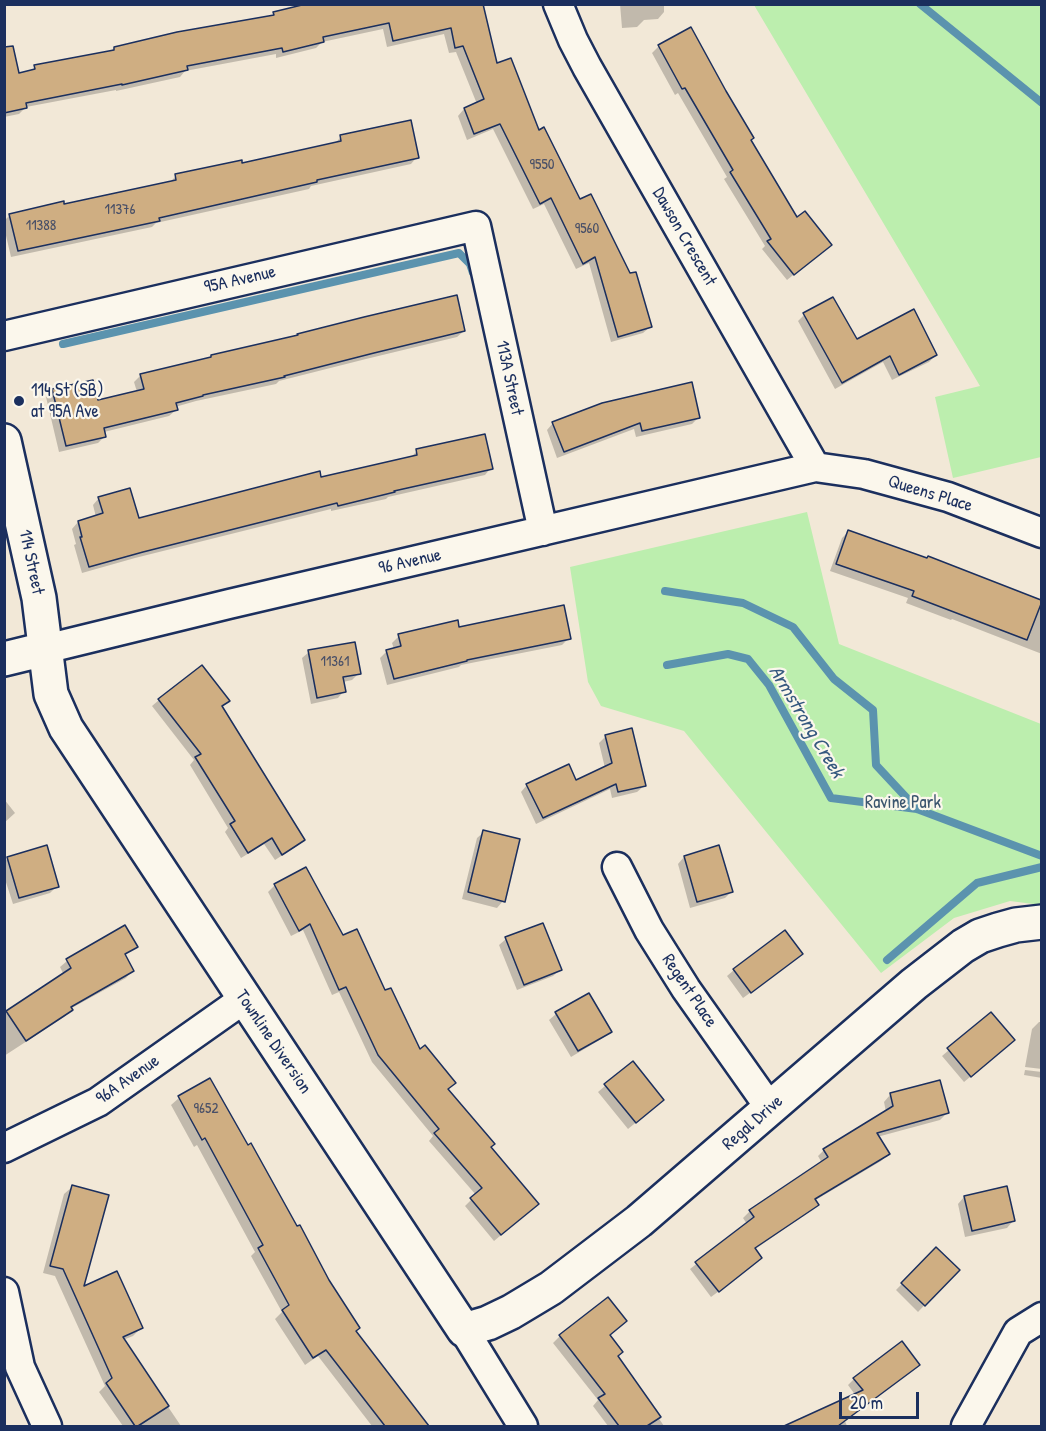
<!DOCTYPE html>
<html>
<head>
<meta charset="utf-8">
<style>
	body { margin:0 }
	#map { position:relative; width:1046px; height:1431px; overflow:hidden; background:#f2e8d7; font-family:"Patrick Hand",sans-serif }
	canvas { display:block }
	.frame { position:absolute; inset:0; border:6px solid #1b2f5e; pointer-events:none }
	.scale { position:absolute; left:839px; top:1392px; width:80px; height:27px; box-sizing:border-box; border:3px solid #1b2f5e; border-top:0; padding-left:8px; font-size:18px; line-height:21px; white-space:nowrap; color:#1b2f5e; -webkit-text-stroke:4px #fbf7ec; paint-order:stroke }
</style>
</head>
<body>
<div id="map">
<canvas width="1046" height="1431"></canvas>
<div class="frame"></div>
<div class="scale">20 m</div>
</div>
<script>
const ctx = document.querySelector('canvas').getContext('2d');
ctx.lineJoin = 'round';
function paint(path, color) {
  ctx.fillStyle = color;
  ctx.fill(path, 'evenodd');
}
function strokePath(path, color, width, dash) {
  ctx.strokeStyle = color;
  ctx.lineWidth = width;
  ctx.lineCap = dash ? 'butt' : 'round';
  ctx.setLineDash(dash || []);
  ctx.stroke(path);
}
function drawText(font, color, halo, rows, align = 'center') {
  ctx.font = font + ' "Patrick Hand",sans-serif';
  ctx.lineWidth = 4.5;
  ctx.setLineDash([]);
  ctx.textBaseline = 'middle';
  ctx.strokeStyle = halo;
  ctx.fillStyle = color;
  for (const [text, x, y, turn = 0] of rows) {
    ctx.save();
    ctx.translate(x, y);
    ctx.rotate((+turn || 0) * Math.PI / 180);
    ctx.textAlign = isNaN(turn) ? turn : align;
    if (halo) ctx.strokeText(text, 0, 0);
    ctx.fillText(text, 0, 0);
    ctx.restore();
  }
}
paint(new Path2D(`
	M754 5H1041V457L953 478 935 397 980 386Z
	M807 512 839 644 1041 724V905L1010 901 954 918 881 973 684 731 601 706 588 682 570 567Z`), '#bceeae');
paint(new Path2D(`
	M481 4 496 65 539 132 650 327 643 333 611 342 589 263 576 269 544 204 533 209 493 129 467 140 458 116 464 109 477 104 456 52 449 53 444 34 387 47 383 29 322 42 316 48 276 58V54L185 71 180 77 116 91V90L26 107 19 114 4 117V77L30 72 35 67 110 52 114 48 271 17 274 14Z
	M620 4H664V12L658 19 644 20 637 27 622 28Z
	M659 46 749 141 797 219 823 251 787 280 762 249 765 246 724 179 727 177 678 93 675 95 652 53Z
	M341 137 417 157 411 164 311 186 309 189 156 223 152 227 11 257 4 227V221L10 215 63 206 169 183 176 176 241 165 334 144Z
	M804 315 856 341 936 355 929 362 892 380 883 362 835 389 798 321Z
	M464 331 457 337 366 359 279 381 276 384 196 401 175 407 176 410 169 416 104 432 105 436 98 443 59 452 46 397 53 390 97 401 137 392 134 382 141 375 208 359 211 356 295 337 298 335Z
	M699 417 692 424 636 437 634 429 557 458 547 430 553 423Z
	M417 451 491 468 485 475 388 497 386 499 331 511V509L135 558 82 573 74 545 76 544 72 529 78 522 96 517 93 505 99 498 137 520 410 458Z
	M849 531 927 559 928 558 1042 602V654L952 619 951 620 906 603 908 598 830 571 842 538Z
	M458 628 569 638 562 645 461 665 459 667 387 685 380 658 387 651 394 649 392 643 399 636Z
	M309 652 359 673 352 680 343 682 344 691 338 698 311 704 302 658Z
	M159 700H228L221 707 304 839 297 846 275 860 264 844 241 858 225 832 228 828 190 765 194 760 152 706Z
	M606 736 644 786 637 792 612 798 610 789 536 824 521 792 527 785 576 782 605 768 599 743Z
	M4 799 15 813 4 823Z
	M484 832 503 901 497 908 462 899 477 838Z
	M684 857 731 892 725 898 690 908 678 864Z
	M8 858 57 886 50 893 13 904 4 876V862Z
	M275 885 342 937 384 993 420 1051 490 1147 530 1211 494 1241 465 1206 476 1195 429 1141 433 1136 372 1062 339 992 332 995 303 930 291 936 268 892Z
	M125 927 136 947 124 956 132 971 126 978 70 1009 71 1010 64 1017 4 1056V1015L64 975 60 967 67 961Z
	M506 939 560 970 553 976 517 990 499 945Z
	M801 954 795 960 743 998 727 976 734 970Z
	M556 1014 610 1031 603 1038 571 1057 549 1020Z
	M991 1014 1006 1047 964 1082 942 1056Z
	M1039 1022H1042V1069L1025 1067 1032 1029Z
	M632 1063 656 1106 628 1129 598 1092Z
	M1025 1070 1042 1072V1078L1024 1075Z
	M210 1080 354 1332 429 1426H372L318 1356 305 1365 275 1319 282 1312 251 1256 255 1252 197 1145 194 1147 171 1105 179 1098Z
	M938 1081 947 1113 940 1120 877 1137 888 1154 881 1161 814 1201 817 1205 810 1211 754 1250V1265L711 1297 690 1269 747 1224 743 1218 750 1211 822 1163 818 1156 824 1150 886 1112 884 1102 890 1095Z
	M72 1187 82 1289 141 1328 133 1336 123 1340 181 1426H123L99 1392 105 1386 55 1276 43 1273 64 1194Z
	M964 1197 1013 1221 1007 1228 965 1237 958 1204Z
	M936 1249 958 1270 918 1312 896 1290Z
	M560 1336H609L617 1357 664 1426H608L593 1406 598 1400 553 1343Z
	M911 1371 845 1421 847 1426H795L856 1396 848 1385 854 1379Z`), '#0003');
strokePath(new Path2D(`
	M920 4 1042 103
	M63 344 459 253 470 264 473 273
	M665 591 743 603 793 627 834 679 873 710 876 765 917 809
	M667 665 728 654 748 659 769 685 831 798 917 809 1042 856
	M887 960 977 883 1042 867`), '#5b93ae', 8);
const building = new Path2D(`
	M306 4H483L497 63 511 58 539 130 544 127 580 199 591 194 630 273 636 272 652 327 618 337 595 257 583 264 551 198 540 204 500 124 474 134 464 108 484 99 463 46 455 48 451 28 393 41 389 23 323 37 324 42 283 52 282 48 187 66 188 70 122 85V84L26 103 27 108 4 113V47L13 46 19 73 35 69 34 65 114 50V47L177 32 274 15 273 12Z
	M691 27 726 91 754 138 751 140 797 217 805 211 832 245 794 275 767 241 771 239 730 172 733 170 685 88 682 89 658 45Z
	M411 120 419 158 317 180V182L159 218 160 221 18 251 9 214 64 201V204L176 180 175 174 242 160V163L341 141 340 135Z
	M457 295 465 331 374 353 284 376 285 377 203 395V396L176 403 178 410 104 428 106 437 66 446 52 389 93 380 98 400 144 389 140 374 211 357V355L298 335 297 334 364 317Z
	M833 297 857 339 914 309 937 355 899 375 890 356 842 383 803 313Z
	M692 382 700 418 642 431 640 423 564 452 552 422 602 403Z
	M485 434 493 469 394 491 395 492 338 506 337 503 143 552 89 567 80 537H82L78 521 103 513 98 497 130 488 139 518 320 471 321 477 417 455 416 449Z
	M848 530 927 558 928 556 1041 600V604L1027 640 912 596 914 591 836 564Z
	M564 605 571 639 467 660V661L394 679 386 650 401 646 398 634 458 620 459 627Z
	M355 642 361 674 343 677 346 692 317 698 308 650Z
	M202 665 230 701 222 706 305 840 282 855 272 838 248 853 230 824 235 821 195 757 201 754 158 699Z
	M632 728 646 786 618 792 616 784 543 818 526 784 569 764 576 780 612 763 605 735Z
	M483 830 520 839 505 902 468 892Z
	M47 845 59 887 19 898 7 857Z
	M719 845 733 892 697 902 684 856Z
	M306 867 343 935 357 929 385 990 391 988 420 1049 425 1045 456 1083 448 1089 495 1144 491 1147 539 1204 501 1235 470 1198 482 1188 434 1133 439 1129 378 1055 346 987 339 990 310 924 299 931 274 884Z
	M543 923 562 970 524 985 505 937Z
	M125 925 138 947 125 954 134 971 71 1007 73 1010 26 1041 6 1011 71 968 66 959Z
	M785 930 803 954 751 993 733 969Z
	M589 993 612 1032 578 1051 555 1012Z
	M991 1012 1015 1040 971 1077 947 1048Z
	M633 1061 664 1100 636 1123 604 1084Z
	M210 1078 248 1145 251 1143 297 1226 300 1225 329 1280 360 1328 356 1331 429 1426H385L326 1350 313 1358 282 1310 289 1305 258 1248 263 1245 205 1138 202 1140 178 1096Z
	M940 1080 949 1113 877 1133 890 1154 815 1199 819 1205 755 1248 762 1258 719 1292 695 1262 754 1217 749 1210 828 1157 823 1149 893 1106 890 1093Z
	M72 1185 109 1195 84 1286 117 1271 143 1328 123 1337 169 1406 138 1426H135L106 1383 112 1378 63 1269 50 1266Z
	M1007 1186 1015 1221 972 1231 964 1196Z
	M936 1247 960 1270 925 1306 901 1283Z
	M608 1297 627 1321 610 1335 623 1352 618 1356 661 1417 647 1426H619L598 1398 605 1394 559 1335Z
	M902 1341 920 1365 838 1426H784L863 1390 853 1378Z`);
paint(building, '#cfae82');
strokePath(building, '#1b2f5e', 1.5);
const street = new Path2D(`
	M558 4 573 40 587 67 815 467
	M4 336 476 226 543 531
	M45 649 229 604 815 467 864 474 948 497 1042 533
	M617 867 649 930 686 989 770 1108
	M4 1148 98 1102 244 999
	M4 1292 20 1367 47 1426
	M464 1330 523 1426
	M966 1426 1018 1332 1042 1317`);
const secondary = new Path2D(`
	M4 441 39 598 51 694 66 728 464 1330 488 1323 511 1312 551 1288 639 1221 914 984 963 946 980 936 998 930 1016 925 1042 922
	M4 659 45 649`);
strokePath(street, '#1b2f5e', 33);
strokePath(secondary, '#1b2f5e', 38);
strokePath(street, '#fbf7ec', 28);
strokePath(secondary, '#fbf7ec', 33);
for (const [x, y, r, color] of [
	[19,401,6,"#1b2f5e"]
]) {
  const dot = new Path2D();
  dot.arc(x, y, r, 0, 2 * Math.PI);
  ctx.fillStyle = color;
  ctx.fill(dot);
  strokePath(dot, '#fbf7ec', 2);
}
drawText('15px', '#484f67', null, [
	["9550",542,165],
	["11376",120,210],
	["11388",41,226],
	["9560",587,229],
	["11361",335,662],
	["9652",206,1109]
]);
drawText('18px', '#1b2f5e', '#fbf7ec', [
	["Dawson Crescent",684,237,60],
	["95A Avenue",240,280,-13],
	["113A Street",509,378,78],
	["Queens Place",930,494,17],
	["114 Street",31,562,78],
	["96 Avenue",410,562,-13],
	["Regent Place",689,991,56],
	["Townline Diversion",273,1042,56],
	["96A Avenue",128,1080,-35],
	["Regal Drive",753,1123,-41]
]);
drawText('18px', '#1b2f5e', '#fbf7ec', [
	["114 St (SB)",31,391],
	["at 95A Ave",31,412]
], 'left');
drawText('18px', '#3b556e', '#fbf7ec', [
	["Ravine Park",903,803]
]);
drawText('italic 20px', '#36597f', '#fbf7ec', [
	["Armstrong Creek",806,722,59]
]);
</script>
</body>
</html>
